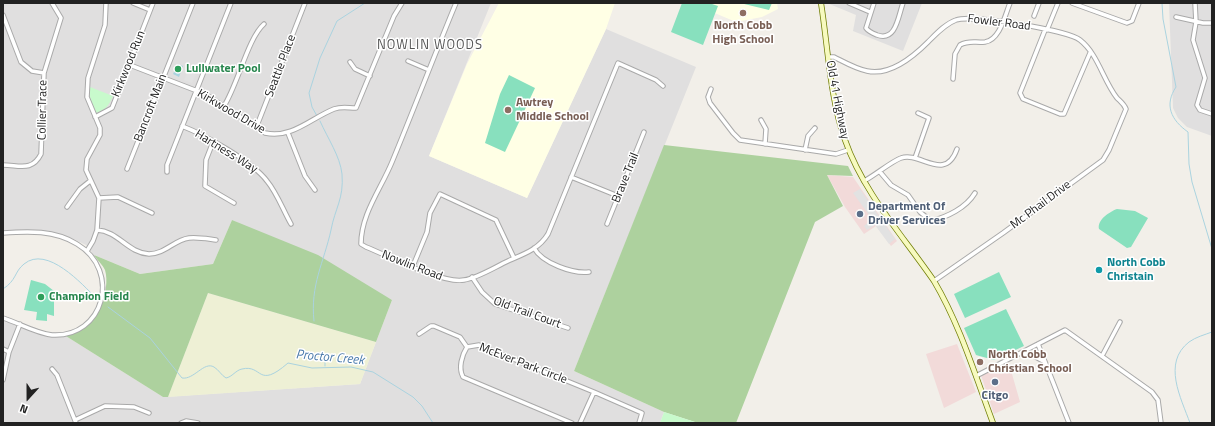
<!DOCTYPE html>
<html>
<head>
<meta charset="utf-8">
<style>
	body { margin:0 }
	#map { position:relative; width:1215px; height:426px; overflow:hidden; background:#f2efe9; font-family:"Titillium Web",sans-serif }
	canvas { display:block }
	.frame { position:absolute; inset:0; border:4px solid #222; pointer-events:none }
	.north { position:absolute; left:8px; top:378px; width:40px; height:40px; -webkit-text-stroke:3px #fff; paint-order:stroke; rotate:201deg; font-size:11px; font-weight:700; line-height:16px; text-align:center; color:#222 }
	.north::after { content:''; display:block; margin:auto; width:14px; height:18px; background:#222; clip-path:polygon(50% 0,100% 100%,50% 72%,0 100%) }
</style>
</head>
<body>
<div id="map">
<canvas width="1215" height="426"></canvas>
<div class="frame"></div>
<div class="north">N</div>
</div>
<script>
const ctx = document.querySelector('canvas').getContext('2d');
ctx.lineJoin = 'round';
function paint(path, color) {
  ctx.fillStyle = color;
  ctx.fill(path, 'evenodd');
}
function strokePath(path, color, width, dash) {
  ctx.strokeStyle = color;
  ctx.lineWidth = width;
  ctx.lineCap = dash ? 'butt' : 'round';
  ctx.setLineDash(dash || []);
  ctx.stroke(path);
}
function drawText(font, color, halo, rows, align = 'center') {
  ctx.font = font + ' "Titillium Web",sans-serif';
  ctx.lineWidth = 3;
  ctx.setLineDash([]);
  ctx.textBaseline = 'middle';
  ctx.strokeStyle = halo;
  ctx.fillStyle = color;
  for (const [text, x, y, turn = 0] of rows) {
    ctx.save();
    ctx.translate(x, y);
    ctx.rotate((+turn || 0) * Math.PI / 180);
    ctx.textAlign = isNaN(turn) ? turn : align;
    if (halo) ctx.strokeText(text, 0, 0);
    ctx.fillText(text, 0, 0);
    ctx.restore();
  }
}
paint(new Path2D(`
	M3 3H491L429 156 527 198 606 29 696 67 574 371 664 412 660 423H3V318L18 321 46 332 61 333 163 397 360 384 392 300 232 220 213 264 140 274 94 255 86 245 69 237 49 232H3Z
	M827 3H922L903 51 853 31 856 15Z
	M1169 3H1212V136L1187 127 1178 118 1173 108Z`), '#e0dfdf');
paint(new Path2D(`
	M827 175 853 177 897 241 891 246 876 226 864 234 845 207Z
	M957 344 976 392 944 408 926 354Z
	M1008 360 1020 402 994 414 981 375Z`), '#f2dad9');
paint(new Path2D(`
	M499 3H615L606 29 527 198 429 156 467 64Z
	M691 3H777L778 9 762 17 736 22Z`), '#ffffe5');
paint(new Path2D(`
	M208 293 376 342 360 384 168 397Z`), '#eef0d5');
paint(new Path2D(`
	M664 145 848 166 853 176 827 175 843 206 815 222 736 423H698L664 412 574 371Z
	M232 220 318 255 392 300 376 342 208 293 168 397H163L61 333C66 333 72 333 76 331 97 323 111 291 105 270 103 265 97 260 94 255L140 274 213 264Z`), '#add19e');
paint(new Path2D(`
	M90 87 113 96C109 105 106 110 96 113 91 106 89 96 90 87Z
	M664 412 698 423H660Z`), '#c8facc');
paint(new Path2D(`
	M682 3H709L718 6 703 45 671 32Z
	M740 3H772L769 10Z
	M509 75 535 88 505 152 485 143 500 94Z
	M1117 209 1135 211 1148 218 1131 247 1127 248 1099 229C1097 220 1109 212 1117 209Z
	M999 272 1011 297 965 318 954 294Z
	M31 280 45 284 54 291V316L47 314V321L36 320 37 312 24 310Z
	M1006 309 1024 346 994 360 976 355 964 328Z`), '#88e0be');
paint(new Path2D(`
	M190 67 198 70 192 83 184 80Z
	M860 189 895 239 889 244 875 225 867 230 864 226 872 219 853 193Z`), '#e2e2e2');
paint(new Path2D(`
	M178 64 183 66 179 77 173 74Z`), '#aad3df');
strokePath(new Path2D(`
	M1162 3 1163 19 1176 87C1164 105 1171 120 1188 132L1189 164 1192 182 1212 249
	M317 116 312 107 309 93 320 58 337 21 365 3
	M3 289C17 280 14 272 24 264 47 245 82 284 96 298
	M108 307 150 338 182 378C194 380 204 361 214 367 219 370 221 375 226 378 232 377 236 370 242 369 263 364 257 390 288 363L312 368 351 367 373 372 413 397 422 406 433 423
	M314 321C310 285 324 262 331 230 335 208 344 199 342 174 340 156 328 139 320 121
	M325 362V366
	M1190 423C1181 398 1162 363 1189 342 1196 337 1204 335 1212 332`), '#aad3df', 1);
const minor = new Path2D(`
	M133 3 150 10
	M456 3C434 56 414 109 392 162 381 189 361 214 361 244L366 247C389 256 442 284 464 280 478 278 495 267 508 261 524 254 539 249 548 234L618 63 656 80 663 86
	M849 3 870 12
	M874 3 866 28C869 32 872 33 877 35 896 42 898 17 903 3
	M1072 3 1127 23 1132 21 1139 3
	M1195 3 1196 22 1193 40 1205 78 1197 105 1200 110 1212 114
	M3 15 21 62 32 71 44 73
	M1034 16 1039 3
	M1176 17 1203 23H1212
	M1045 30 1020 93 1023 99 1060 114H1064L1090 53
	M1047 30 1058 3
	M829 57H834C844 62 856 69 867 71 889 76 913 57 928 42 936 34 945 24 956 20 971 14 1067 30 1080 40 1098 54 1103 80 1117 98 1121 102 1124 104 1126 109L1109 150 1103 160 1003 233 934 281
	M408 61 429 70
	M350 62 355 69 370 76
	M130 65 205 94 265 133C292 139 311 118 334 109 342 106 348 108 356 108L394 16 402 3
	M953 79 955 54 960 45C969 40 975 43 985 42 1000 40 1005 15 1010 3
	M711 89 708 97 710 103 733 133 740 140 836 154 848 150
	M224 106C238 84 248 38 264 24
	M95 117 112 108 153 3
	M761 120 766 129 765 144
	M182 126C205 135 252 161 267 181 277 193 283 210 291 224
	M256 128 305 3
	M288 133 305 176 315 190
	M213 142 206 160 205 186 234 203
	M805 150 808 136 815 128
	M915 158 929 118 918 113
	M3 165C19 165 32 172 41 154L44 73 61 18 52 3
	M127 169 193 3
	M167 172V165L231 3
	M880 172 891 185 908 195 920 212 931 221C947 217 966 208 975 193
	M571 177 618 196
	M864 181C874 176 892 161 901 158 920 151 945 183 957 149
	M99 198 118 197 152 213
	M67 207 80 189 90 181
	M607 224 644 132
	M97 230C118 231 128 253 149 254 165 254 174 240 189 238 198 237 208 239 216 240
	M3 233C28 231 55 230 77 244 122 271 104 338 52 335 35 333 19 323 3 318
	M534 248C542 263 573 274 589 272
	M87 251 93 241 97 230 99 198 86 170 87 159 100 135V128L87 97 88 78 105 25 106 3
	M413 266 427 232 430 213 440 194 496 220 514 258
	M472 277 482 292 495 304 568 328
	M419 334 431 326H434L460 337 467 347
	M1038 344 1069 423
	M3 349 9 352
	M1021 353 1032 355 1045 362
	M1102 356 1120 322
	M52 369 57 375 76 423
	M976 376 1065 330 1152 392 1158 400 1161 423
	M3 380 9 352 20 324
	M75 420 105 406 134 407 149 413
	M181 423 186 421 198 423
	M572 423 463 377C458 368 462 355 467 347L479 345 594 392 642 413 639 423
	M580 423 594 392`);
const secondary = new Path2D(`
	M821 3C828 47 830 99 845 140 863 192 903 236 934 281 960 325 975 375 993 423`);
strokePath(minor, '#a9a9a9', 5.5);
strokePath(secondary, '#707d05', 6);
strokePath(minor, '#fff', 3.5);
strokePath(secondary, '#f7fabf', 4.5);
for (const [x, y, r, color] of [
	[743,13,4,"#8d6e63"],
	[178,69,4,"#2e9e5b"],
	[508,110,4,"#8d6e63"],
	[860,214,4,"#5c6f8a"],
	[1099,270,4,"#0f9aa8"],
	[41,297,4,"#2e9e5b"],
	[980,362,4,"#8d6e63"],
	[995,382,4,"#5c6f8a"]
]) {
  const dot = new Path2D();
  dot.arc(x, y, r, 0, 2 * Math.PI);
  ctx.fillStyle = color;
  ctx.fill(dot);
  strokePath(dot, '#fff', 1.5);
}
drawText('12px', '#222', '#fff', [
	["Fowler Road",999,23,7],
	["Kirkwood Run",129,64,-68],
	["Seattle Place",281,66,-69],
	["Old 41 Highway",837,100,79],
	["Bancroft Main",151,108,-69],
	["Collier Trace",43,110,-89],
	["Kirkwood Drive",231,112,30],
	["Hartness Way",226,152,32],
	["Brave Trail",626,178,-68],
	["Mc Phail Drive",1041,205,-37],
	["Nowlin Road",412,266,21],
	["Old Trail Court",527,313,20],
	["McEver Park Circle",523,364,21]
]);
drawText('bold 12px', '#785e54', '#fff', [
	["North Cobb",743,26,"center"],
	["High School",743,40,"center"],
	["Awtrey",516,103],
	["Middle School",516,117],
	["North Cobb",988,355],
	["Christian School",988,369]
], 'left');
drawText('bold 12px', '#27864d', '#fff', [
	["Lullwater Pool",186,69],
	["Champion Field",49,297]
], 'left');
drawText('bold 12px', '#4e5e75', '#fff', [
	["Department Of",868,207],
	["Driver Services",868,221],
	["Citgo",995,396,"center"]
], 'left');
drawText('bold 12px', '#0d838f', '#fff', [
	["North Cobb",1107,263],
	["Christain",1107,277]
], 'left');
ctx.letterSpacing = '1px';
drawText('13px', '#555', '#fff', [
	["NOWLIN WOODS",430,46]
]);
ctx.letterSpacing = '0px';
drawText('italic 13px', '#4a7aab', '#fff', [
	["Proctor Creek",330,358,5]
]);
</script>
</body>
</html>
